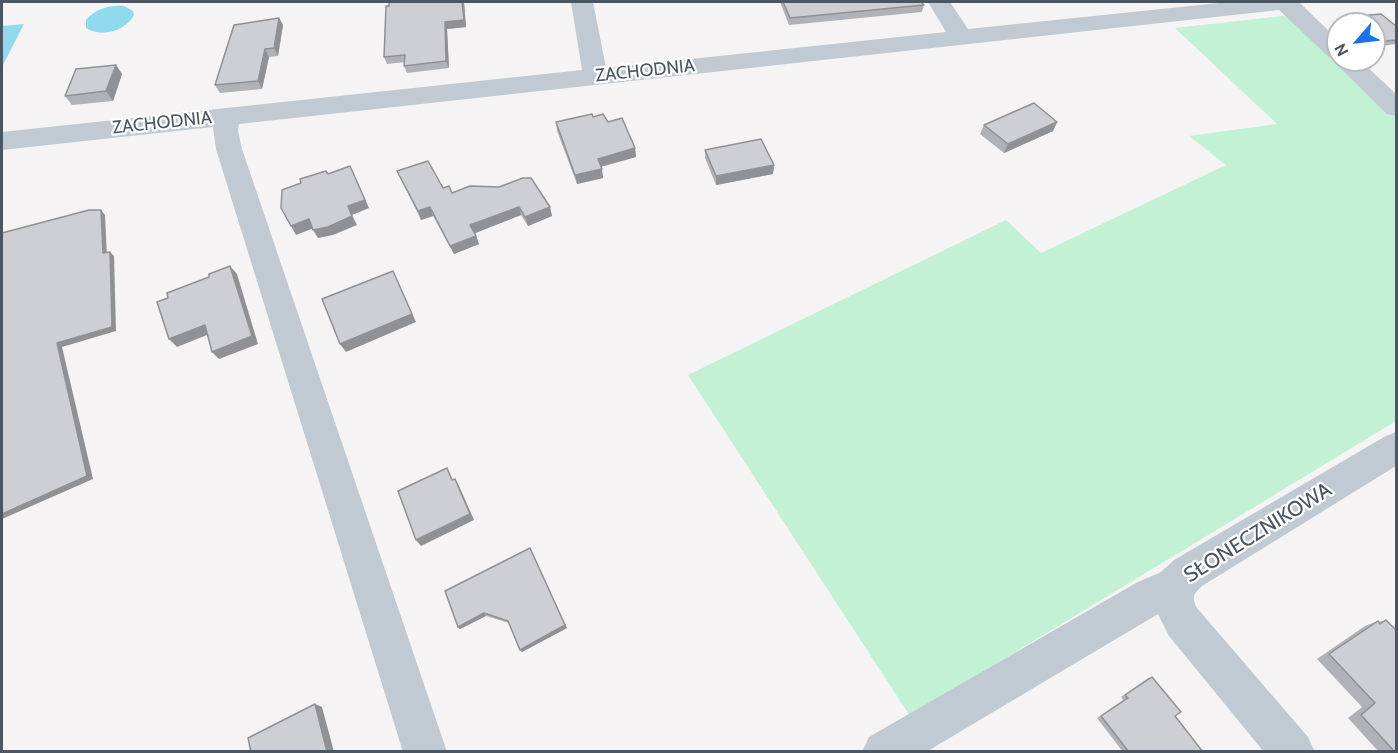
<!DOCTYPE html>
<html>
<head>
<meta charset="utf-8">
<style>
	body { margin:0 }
	#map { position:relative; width:1398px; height:753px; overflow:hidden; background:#f5f3f3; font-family:Cabin,sans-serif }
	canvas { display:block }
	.frame { position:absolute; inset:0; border:3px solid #4a5661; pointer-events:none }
	.north { position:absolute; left:1326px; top:12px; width:60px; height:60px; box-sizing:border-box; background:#fff; border:2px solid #b7bbc0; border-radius:50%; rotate:242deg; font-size:16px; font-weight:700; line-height:24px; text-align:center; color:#4a5661 }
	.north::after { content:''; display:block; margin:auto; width:21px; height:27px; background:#1a73e8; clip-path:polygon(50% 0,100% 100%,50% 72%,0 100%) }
</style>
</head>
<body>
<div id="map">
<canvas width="1398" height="753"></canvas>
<div class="frame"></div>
<div class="north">N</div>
</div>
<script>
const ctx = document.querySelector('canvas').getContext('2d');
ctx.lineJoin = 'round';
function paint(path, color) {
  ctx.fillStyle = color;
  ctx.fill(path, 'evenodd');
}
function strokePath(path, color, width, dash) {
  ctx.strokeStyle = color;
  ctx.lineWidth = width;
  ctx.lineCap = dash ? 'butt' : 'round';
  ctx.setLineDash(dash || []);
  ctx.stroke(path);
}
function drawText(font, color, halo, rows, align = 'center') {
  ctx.font = font + ' Cabin,sans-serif';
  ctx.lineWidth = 4.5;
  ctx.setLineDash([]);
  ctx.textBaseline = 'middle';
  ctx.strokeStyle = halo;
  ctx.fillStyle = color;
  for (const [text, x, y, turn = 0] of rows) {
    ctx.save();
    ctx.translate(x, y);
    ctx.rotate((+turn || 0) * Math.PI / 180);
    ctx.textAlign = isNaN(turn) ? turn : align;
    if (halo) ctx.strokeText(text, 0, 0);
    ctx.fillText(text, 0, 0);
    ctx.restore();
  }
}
paint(new Path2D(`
	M1283 16 1291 18 1338 60 1396 118V421L910 716 688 375 1006 220 1041 253 1226 165 1189 136 1277 124 1175 28Z`), '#c3f1d5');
paint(new Path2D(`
	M124 6 133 11 134 15C126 31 101 38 86 28V20C95 9 110 5 124 6Z
	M24 24 2 67V26Z`), '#90daee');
paint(new Path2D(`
	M571 2H593L606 68 946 32 928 2H950L968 29 1229 2H1299L1338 40V60H1360L1396 94V116L1387 114 1337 65 1334 59 1330 58 1279 10 239 124 238 131 242 149 447 752H403L216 149 213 127 2 150V132L582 70Z
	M1396 432V466L1202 586C1194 594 1191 597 1197 608L1308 737 1315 752H1264L1169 636 1158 614 926 752H862L869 737 1136 583 1161 572 1174 560 1384 437Z`), '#c1cad2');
paint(new Path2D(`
	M389 2H464L466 27 447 29 449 68 407 73 404 66 405 62 387 64 384 57Z
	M780 2H921L924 5 922 12 789 25Z
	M1347 17 1396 26V44L1374 47V24H1345L1343 22Z
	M279 18 283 25 278 56 269 57 262 89 220 93 215 85Z
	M116 65 122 74 113 101 72 105 65 96Z
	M593 117 608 122 635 148 636 157 601 167 603 178 577 184 557 131 556 122Z
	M1057 122 1053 131 1004 153 980 134 984 125Z
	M705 150 774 165 773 174 716 185 705 158Z
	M397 171 443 188 452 193 550 207 552 216 528 226 521 215 475 233 479 244 454 254 433 216 421 220Z
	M445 591 567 628 522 652 509 623 486 616 460 629 458 627Z
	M1386 620 1396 752H1379L1348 718 1362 707 1317 659 1365 626 1378 621 1379 622Z
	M1152 677 1175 716 1203 752H1123L1097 718 1123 700 1121 697 1148 678Z`), '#b0b2b7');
paint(new Path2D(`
	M462 2H464L466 27 447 29 449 68 446 61 445 22Z
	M279 18 283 25 278 56 274 48Z
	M265 49 269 57 262 89 258 81Z
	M116 65 122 74 113 101 106 91Z
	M1057 122 1053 131 1004 153 1008 144Z
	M635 148 636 157 599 167 598 159Z
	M774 165 773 174 716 185V176Z
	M350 166 369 208 352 215 357 225 333 235 318 238 313 230Z
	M602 169 603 178 577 184 575 175Z
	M430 207 433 216 421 220 418 211Z
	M519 207 521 215 473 234 470 225Z
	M550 207 552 216 528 226 525 217Z
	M101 210 105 215 107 258 103 253Z
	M309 219 314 228 296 235 291 226Z
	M476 236 479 244 454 254 450 246Z
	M110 252 114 256 116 331 62 347 93 479 2 519V514L57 343Z
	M230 266 237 274 258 344 219 359 212 352Z
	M393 271 416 322 346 352 340 344Z
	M205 325 212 333 177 347 169 339Z
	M455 479 459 486 474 520 421 546 416 540Z
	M530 548 567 628 522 652 520 650Z
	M484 613 486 616 460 629 458 627Z
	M315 704 322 707 334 752H327Z`), '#909195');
const building = new Path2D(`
	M389 2H462L464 20 445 22 446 61 404 66 405 55 384 57 386 6H389Z
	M783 2H921L924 5 790 18Z
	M1381 14 1396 26V40L1374 42V24H1354L1347 17Z
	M279 18 274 48 265 49 258 81 215 85 234 25Z
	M116 65 106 91 65 96 76 69Z
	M1034 103 1057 122 1008 144 984 125Z
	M592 114 593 117 603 114 608 122 622 118 635 148 598 159 602 169 575 175 556 122Z
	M761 139 774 165 716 176 705 150Z
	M428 161 443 188 449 186 452 193 470 186 499 187 523 178H531L550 207 525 217 519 207 470 225 476 236 450 246 430 207 418 211 397 171Z
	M350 166 365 200 348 206 352 216 328 227 313 230 309 219 291 226 281 208 282 190 301 183 300 179 326 171 328 174Z
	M89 210H101L103 253 110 252 112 327 57 343 87 476 2 514V233Z
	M230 266 252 336 212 352 205 325 169 339 157 302 168 298 167 293 209 277V274Z
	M393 271 412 314 340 344 322 299Z
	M447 468 452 480 455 479 470 514 416 540 398 491Z
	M530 548 565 625 520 650 508 621 484 613 458 627 445 591Z
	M1386 620 1396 630V752H1395L1361 715 1375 703 1329 654 1378 621 1380 624Z
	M1152 677 1181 712 1175 716 1203 752H1129L1101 716 1128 698 1125 695Z
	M315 704 327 752H251L248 738Z`);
paint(building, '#cdcfd5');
strokePath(building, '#909195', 1.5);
drawText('18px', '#4a5661', '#fff', [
	["ZACHODNIA",645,71,-6],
	["ZACHODNIA",162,123,-6]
]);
drawText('21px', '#4a5661', '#fff', [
	["SŁONECZNIKOWA",1258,533,-32]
]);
</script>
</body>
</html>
